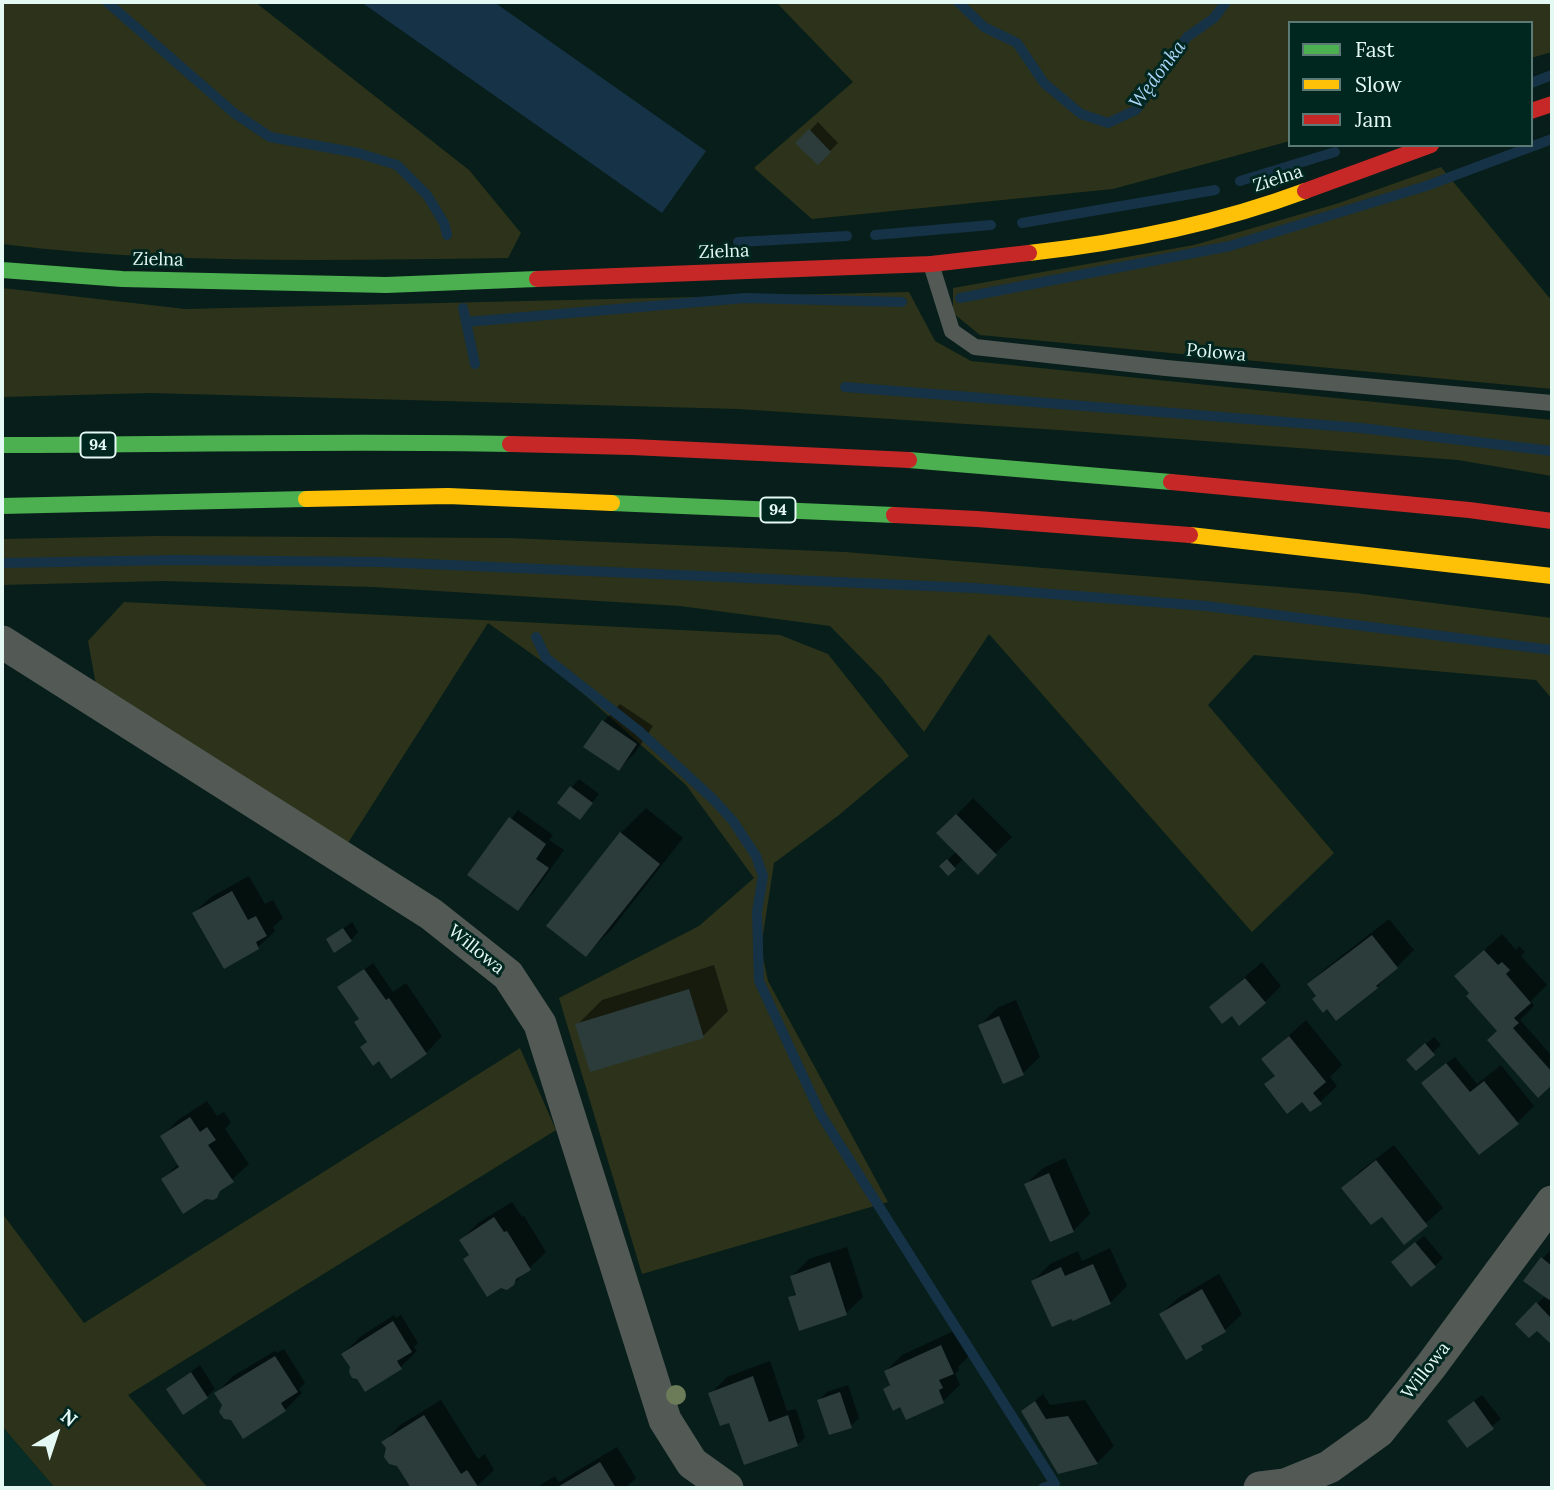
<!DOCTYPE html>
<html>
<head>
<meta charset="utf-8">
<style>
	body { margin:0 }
	#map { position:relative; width:1554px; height:1490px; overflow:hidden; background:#081e1a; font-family:Lora,serif }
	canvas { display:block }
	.frame { position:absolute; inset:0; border:4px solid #e5f9f4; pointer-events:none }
	.legend { position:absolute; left:1288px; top:21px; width:245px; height:126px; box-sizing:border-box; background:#002620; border:2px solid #5c7a75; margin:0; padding:9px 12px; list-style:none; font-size:21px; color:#e5f9f4 }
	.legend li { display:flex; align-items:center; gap:14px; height:35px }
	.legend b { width:35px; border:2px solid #5c7a75 }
	.north { position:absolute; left:21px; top:1399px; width:70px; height:70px; -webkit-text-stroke:5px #002620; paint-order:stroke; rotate:39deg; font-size:19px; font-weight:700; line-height:28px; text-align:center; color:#e5f9f4 }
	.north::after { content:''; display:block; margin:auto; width:24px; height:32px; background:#e5f9f4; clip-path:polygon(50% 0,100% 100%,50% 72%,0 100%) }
</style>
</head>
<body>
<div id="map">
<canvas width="1554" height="1490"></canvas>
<div class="frame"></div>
<ul class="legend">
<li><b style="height:9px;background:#4caf50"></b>Fast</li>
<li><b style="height:9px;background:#ffc107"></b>Slow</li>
<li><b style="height:9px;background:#c62828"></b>Jam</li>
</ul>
<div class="north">N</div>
</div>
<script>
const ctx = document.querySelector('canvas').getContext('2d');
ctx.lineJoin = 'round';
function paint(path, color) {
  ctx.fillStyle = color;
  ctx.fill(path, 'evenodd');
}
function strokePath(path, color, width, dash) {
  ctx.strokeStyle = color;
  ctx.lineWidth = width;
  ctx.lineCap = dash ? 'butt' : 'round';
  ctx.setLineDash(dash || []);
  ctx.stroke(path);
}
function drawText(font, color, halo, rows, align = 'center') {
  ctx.font = font + ' Lora,serif';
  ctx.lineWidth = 6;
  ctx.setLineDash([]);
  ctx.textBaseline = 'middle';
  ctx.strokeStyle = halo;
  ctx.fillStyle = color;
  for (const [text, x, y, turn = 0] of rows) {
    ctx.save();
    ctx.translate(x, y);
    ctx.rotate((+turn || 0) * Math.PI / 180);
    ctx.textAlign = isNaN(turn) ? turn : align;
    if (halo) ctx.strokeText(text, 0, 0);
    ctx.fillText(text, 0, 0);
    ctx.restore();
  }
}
paint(new Path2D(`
	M2 1426 55 1488H2Z`), '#082c26');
paint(new Path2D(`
	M2 2H255L469 170 521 233 508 258C339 260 170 265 2 244Z
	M776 2H1552V52L1531 58V23H1290V141L1113 189 812 219 754 168 853 82Z
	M1441 167 1552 301V389L980 335 953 313V288L1194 245 1336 204Z
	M2 288 185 309 909 292 935 341 971 361 1552 420V476L1458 460 1058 430 738 409 150 393 2 397Z
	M156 536 508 538 845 552 1355 593 1552 618V699L1536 680 1254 655 1208 705 1334 853 1252 932 989 634 924 732 881 678 830 626 680 606 373 587 163 581 2 585V539Z
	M124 602 780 635 828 654 909 756 839 815 774 863 761 948 768 981 888 1202 642 1274 559 998 699 926 754 878 686 785 567 679 488 623 346 846 96 685 88 641Z
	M520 1048 556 1130 128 1395 208 1488H55L2 1426V1213L84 1323Z`), '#2c331a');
paint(new Path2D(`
	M361 2H494L706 151 662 213Z`), '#163246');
paint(new Path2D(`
	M818 122 838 143 818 163 798 143Z
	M620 704 653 726 635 753 618 769 586 747 604 721Z
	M579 779 599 794 587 809 572 787Z
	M973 798 1012 837 977 872 964 858 948 874 941 866 957 851 939 833Z
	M646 808 683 838 611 930 586 955 621 833Z
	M518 810 553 835 549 840 564 850 534 892 518 909 469 874Z
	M249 876 265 904 273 900 283 918 273 927 275 931 258 947 225 967 194 913 211 897Z
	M1389 919 1414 950 1377 987 1318 996 1309 984 1326 968Z
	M352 922 358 932 351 940H328Z
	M1502 934 1516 950 1519 946 1525 952 1521 956 1547 985 1531 1001 1534 1006 1520 1020 1552 1056V1083L1539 1096 1499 1031 1472 993 1456 976Z
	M1262 962 1281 986 1265 1002 1232 1013 1211 1007Z
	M373 963 393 992 406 983 442 1036 426 1053 380 1059 368 1041 361 1018 340 988Z
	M714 965 728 1011 703 1036 577 1025 602 1000Z
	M1016 1000 1040 1057 1023 1073 980 1025 997 1008Z
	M1306 1020 1342 1065 1330 1077 1337 1086 1320 1102 1276 1075 1263 1059Z
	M1434 1037 1441 1045 1416 1068V1052Z
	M1455 1057 1477 1084 1501 1065 1534 1106 1517 1123 1431 1075Z
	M207 1101 217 1116 224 1112 231 1122 225 1129 249 1164 226 1185 163 1179 179 1163 162 1137 178 1120Z
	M1394 1145 1443 1208 1404 1242 1382 1215 1343 1188 1360 1171Z
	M1065 1158 1090 1214 1073 1231 1026 1184 1043 1168Z
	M512 1202 522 1217 524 1216 546 1252 513 1284 500 1286 465 1259 470 1254 461 1240 478 1223Z
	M1424 1236 1443 1258 1435 1266 1401 1254Z
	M847 1247 863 1297 846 1313 790 1298 797 1292 792 1276 809 1259Z
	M1110 1248 1127 1286 1110 1303 1074 1319 1033 1281 1050 1264 1078 1251 1082 1261Z
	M1550 1251 1552 1252V1294L1548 1298 1552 1303V1343L1537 1328 1517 1324 1546 1295 1542 1259Z
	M1219 1274 1242 1314 1225 1330 1186 1357 1161 1314 1178 1298Z
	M394 1315 396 1318 401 1315 418 1343 414 1347 417 1351 400 1368 351 1367 343 1354 360 1337Z
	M958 1329 969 1356 958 1367 959 1370 955 1374 960 1385 943 1401 907 1418 901 1405 885 1389 891 1383 886 1371 902 1355Z
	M284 1349 305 1383 299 1389 302 1393 285 1410 224 1405 217 1393 233 1376 275 1351 277 1353Z
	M770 1361 787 1411 796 1409 805 1437 797 1445 730 1421 710 1394 727 1377Z
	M200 1365 215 1389 207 1397 168 1389Z
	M848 1385 859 1418 851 1426 819 1400 827 1392Z
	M1043 1394 1050 1405 1085 1400 1114 1446 1097 1463 1059 1472 1023 1411Z
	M1482 1395 1501 1419 1467 1446 1457 1414Z
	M441 1400 478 1459 485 1454 494 1470 475 1488H444L443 1486 438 1488H413L384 1442 400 1425Z
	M617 1447 636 1478 625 1488H536L555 1476 559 1482Z`), '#0007');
strokePath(new Path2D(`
	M107 2 234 113 270 137 358 153 397 165 427 195 444 223 447 235
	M958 2 984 27 1017 43 1044 83 1081 114 1108 123 1136 110 1187 37 1214 18 1226 2
	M1531 83 1552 75
	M1240 181 1335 152
	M1022 223 1215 190
	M875 235 991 225
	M738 242 847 236
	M960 298 1230 246 1426 186 1552 139
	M463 308 475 364
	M466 322 745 298 902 302
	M845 387 1361 428 1552 451
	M2 563 176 560 381 562 975 588 1206 606 1552 650
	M536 637 546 658 639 731 713 799 733 821 756 856 763 876 757 912 759 981 821 1115 1055 1484 1043 1488`), '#163246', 10);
paint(new Path2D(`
	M809 129 831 152 818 165 795 143Z
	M602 720 637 744 619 771 583 747Z
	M570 786 593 803 580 820 557 803Z
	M956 814 997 855 978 875 936 833Z
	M509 817 546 844 536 859 549 868 518 911 467 875Z
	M620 832 660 864 586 957 546 926Z
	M947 859 956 869 948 876 939 866Z
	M232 891 248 920 256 916 267 936 256 942 259 949 224 969 192 913Z
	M343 928 352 941 334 953 326 939Z
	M1372 935 1398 968 1376 986 1378 988 1336 1021 1327 1009 1323 1013 1312 999 1316 996 1307 984Z
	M1484 950 1498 965 1502 962 1510 970 1506 974 1531 1003 1514 1018 1519 1023 1513 1028 1552 1072V1085L1538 1098 1487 1040 1497 1031 1466 996 1469 993 1454 976Z
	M364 969 386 1000 389 998 427 1054 391 1079 379 1061 373 1066 360 1047 367 1042 354 1022 359 1019 337 987Z
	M1245 978 1266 1003 1239 1026 1232 1016 1222 1024 1209 1007Z
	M689 989 704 1038 590 1072 575 1024Z
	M999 1016 1024 1075 1003 1084 978 1025Z
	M1289 1036 1326 1082 1313 1093 1322 1104 1310 1112 1302 1102 1287 1114 1264 1084 1275 1076 1261 1059Z
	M1425 1043 1435 1055 1416 1071 1406 1060Z
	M1446 1063 1470 1092 1484 1081 1519 1124 1479 1155 1421 1083Z
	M190 1117 200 1132 207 1127 216 1140 208 1145 234 1182 220 1191 217 1198 213 1200 206 1199 183 1214 161 1179 179 1167 160 1136Z
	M1376 1160 1428 1226 1404 1245 1382 1217 1371 1225 1341 1188Z
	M1049 1173 1074 1232 1050 1242 1024 1184Z
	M494 1217 504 1232 507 1231 531 1270 516 1279 514 1285 507 1290 501 1288 487 1297 463 1259 469 1255 459 1240Z
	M1415 1242 1436 1267 1411 1287 1391 1262Z
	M1541 1257 1552 1266V1295L1549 1300 1523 1281Z
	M830 1262 847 1315 799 1331 788 1297 796 1295 790 1276Z
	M1093 1264 1111 1304 1073 1321 1071 1319 1052 1327 1031 1281 1061 1267 1065 1276Z
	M1202 1289 1226 1332 1201 1346 1203 1350 1186 1360 1159 1314Z
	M1536 1302 1550 1317 1552 1315V1345L1537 1331 1529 1338 1515 1324Z
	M393 1321 412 1352 397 1361 402 1369 365 1392 357 1379 352 1378 349 1372 350 1367 341 1354Z
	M941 1345 954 1374 939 1380 943 1388 939 1390 944 1403 906 1420 900 1407 893 1411 883 1389 890 1385 884 1371Z
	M275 1356 298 1392 281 1403 286 1411 243 1439 231 1420 224 1419 219 1412 222 1405 214 1393Z
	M191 1372 208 1398 183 1415 166 1389Z
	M753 1376 769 1422 788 1415 798 1446 744 1465 729 1423 720 1426 708 1393Z
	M840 1392 852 1428 829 1435 817 1400Z
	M1035 1401 1046 1419 1068 1416 1098 1464 1058 1474 1021 1411Z
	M1474 1401 1494 1429 1467 1448 1447 1421Z
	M424 1415 461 1474 467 1470 479 1488H411L397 1466 389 1464 384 1457 386 1448 381 1442Z
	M600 1462 616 1488H556Z`), '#2b3c3b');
strokePath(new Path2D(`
	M931 264 952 331 975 347 1166 368 1552 403`), '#535a56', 16);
strokePath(new Path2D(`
	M2 642 431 914 508 975 540 1024 665 1420 692 1463 727 1488
	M1260 1488 1285 1485 1329 1467 1379 1431 1431 1366 1552 1202`), '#535a56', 33);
strokePath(new Path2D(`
	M2 270 122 279 386 285 537 279
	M2 445C171 445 341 440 510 444
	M909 460 1171 482
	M612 503 894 515
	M2 506 306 499`), '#4caf50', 16);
strokePath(new Path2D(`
	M1029 253C1120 243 1219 223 1305 191
	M306 499 448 496 612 503
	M1190 535 1552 576`), '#ffc107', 16);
strokePath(new Path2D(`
	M1531 111 1552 104
	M1305 191 1431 145
	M537 279 931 264 1029 253
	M510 444 632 447 909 460
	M1171 482 1469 510 1552 521
	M894 515 977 519 1190 535`), '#c62828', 16);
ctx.fillStyle = '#6c7c58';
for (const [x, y] of [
	[676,1395]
]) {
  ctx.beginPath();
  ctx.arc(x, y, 10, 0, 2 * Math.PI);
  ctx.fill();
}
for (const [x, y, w] of [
	[98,445,35],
	[778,510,35]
]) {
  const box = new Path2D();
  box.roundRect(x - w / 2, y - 12.5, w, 25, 5);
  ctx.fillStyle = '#002620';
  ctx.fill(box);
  strokePath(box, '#e5f9f4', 2);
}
drawText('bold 16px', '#e5f9f4', null, [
	["94",98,445],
	["94",778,510]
]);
drawText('18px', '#e5f9f4', '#002620', [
	["Zielna",1278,179,-18],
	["Zielna",724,252,-2],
	["Zielna",158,260,1],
	["Polowa",1216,353,5],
	["Willowa",476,950,39],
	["Willowa",1426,1371,-52]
]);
drawText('italic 19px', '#acd6f9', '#002620', [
	["Wędonka",1158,75,-53]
]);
</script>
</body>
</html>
